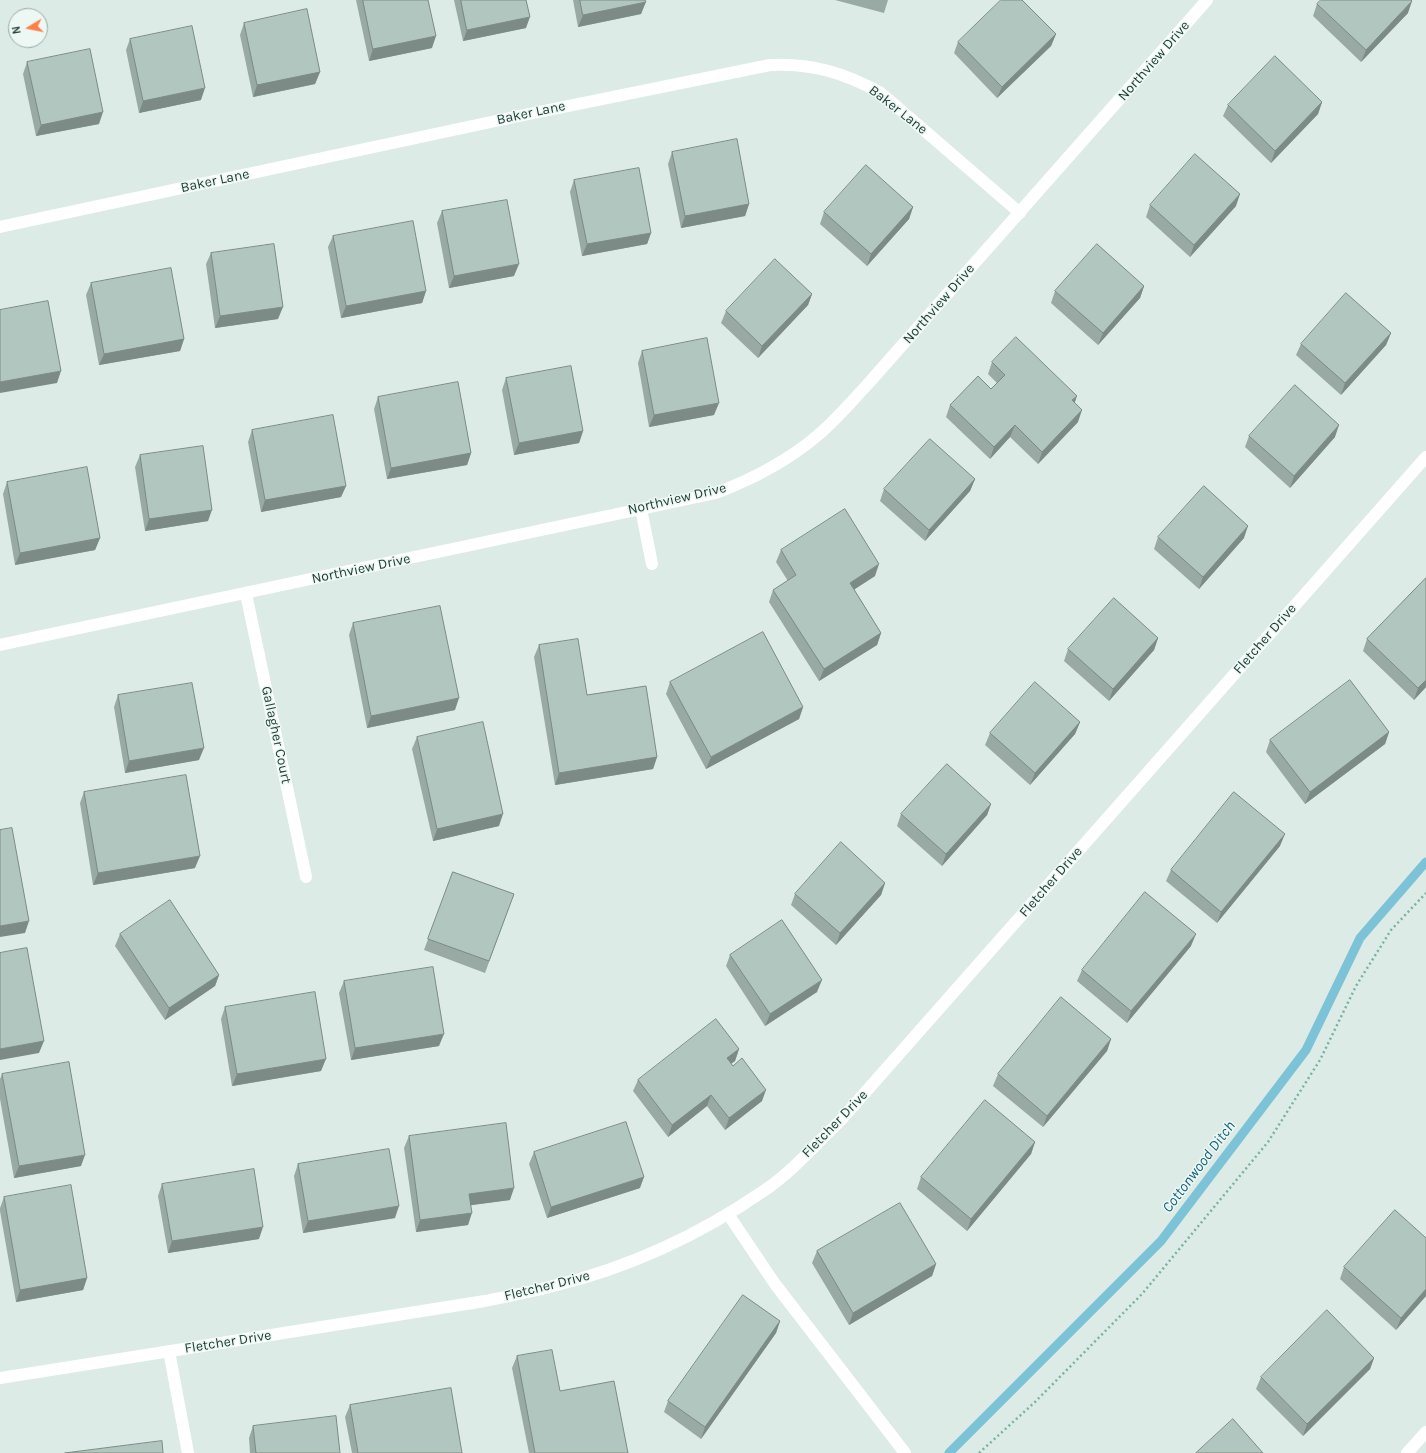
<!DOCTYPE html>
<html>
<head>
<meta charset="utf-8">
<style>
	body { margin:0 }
	#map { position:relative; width:1426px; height:1453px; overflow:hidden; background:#dcebe5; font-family:Karla,sans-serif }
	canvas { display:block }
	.north { position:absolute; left:8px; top:8px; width:40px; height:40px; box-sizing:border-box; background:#edf7f3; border:1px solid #9aaca7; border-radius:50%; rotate:260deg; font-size:11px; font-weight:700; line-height:16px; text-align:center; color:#1d3b35 }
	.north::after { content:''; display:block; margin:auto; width:14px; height:18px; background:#ff8046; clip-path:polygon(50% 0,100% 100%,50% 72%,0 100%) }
</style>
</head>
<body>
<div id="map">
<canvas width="1426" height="1453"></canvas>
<div class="north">N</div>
</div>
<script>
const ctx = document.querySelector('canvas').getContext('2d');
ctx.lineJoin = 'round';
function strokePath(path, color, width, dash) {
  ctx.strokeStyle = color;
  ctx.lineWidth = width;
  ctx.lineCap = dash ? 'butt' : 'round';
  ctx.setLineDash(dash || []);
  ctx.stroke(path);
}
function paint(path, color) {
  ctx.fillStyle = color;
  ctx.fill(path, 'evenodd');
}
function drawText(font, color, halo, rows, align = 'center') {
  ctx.font = font + ' Karla,sans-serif';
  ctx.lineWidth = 3;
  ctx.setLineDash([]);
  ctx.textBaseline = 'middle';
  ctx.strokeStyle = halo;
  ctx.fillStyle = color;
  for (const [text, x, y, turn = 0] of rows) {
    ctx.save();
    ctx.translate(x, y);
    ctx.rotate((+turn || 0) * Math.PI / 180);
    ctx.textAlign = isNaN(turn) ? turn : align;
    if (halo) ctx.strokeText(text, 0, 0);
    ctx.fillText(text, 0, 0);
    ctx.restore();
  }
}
strokePath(new Path2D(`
	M949 1453 1161 1241 1306 1050 1360 938 1426 862`), '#7cc3d7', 9);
strokePath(new Path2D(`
	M979 1453 1035 1402 1142 1294 1268 1142 1320 1060 1356 986 1391 930 1426 893`), '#79b2a4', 2.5, [2, 3]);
strokePath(new Path2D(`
	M0 227 519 116 770 65C812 63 845 73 881 93L1020 213
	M641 509 652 564
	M246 594 306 877
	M0 645 716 493C753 479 786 462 817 436 835 421 851 402 867 385L1207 0
	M728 1214 775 1284 905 1453
	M169 1351 188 1453
	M0 1378 485 1301C508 1296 531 1292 553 1286 628 1268 701 1234 765 1190 793 1171 816 1144 840 1121L1426 457
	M1407 1453 1426 1432`), '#fff', 12);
paint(new Path2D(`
	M356 0H428L432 48 369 61Z
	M454 0H526V28L463 41Z
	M573 0H645L641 14 578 27Z
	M835 0H888L884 13Z
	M1317 4 1408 13 1361 62 1313 16Z
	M244 23 320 72 315 84 253 97 240 35Z
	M1056 34 1051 46 997 98 954 53 958 42Z
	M130 39 201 100 139 113 126 50Z
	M27 62 99 124 36 136 23 74Z
	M1322 102 1318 114 1271 163 1223 116 1228 105Z
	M672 152 749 204 745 216 681 228 668 164Z
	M574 180 651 233 647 244 582 256 570 192Z
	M1150 205 1236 206 1190 257 1146 217Z
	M913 207 909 219 867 266 820 224 824 212Z
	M442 211 514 276 449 288 437 223Z
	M333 236 426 291 422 303 341 318 328 247Z
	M211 253 278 319 215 328 206 264Z
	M91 283 184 339 180 351 99 365 86 295Z
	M1144 286 1140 298 1098 345 1051 303 1055 291Z
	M812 294 808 305 758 358 721 323 726 311Z
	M1391 333 1386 345 1341 395 1296 355 1301 344Z
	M642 351 714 415 649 427 638 363Z
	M992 362 1075 403 1078 422 1038 464 1010 437 990 459 946 417 950 405 991 389 997 383 988 374Z
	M506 378 583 431 579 443 514 455 502 390Z
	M378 397 471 453 467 465 387 479 374 409Z
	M252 430 346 486 341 497 261 512 248 442Z
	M1249 436 1335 437 1290 488 1245 447Z
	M140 455 208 521 145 531 135 467Z
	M975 479 970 491 925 541 880 501 884 489Z
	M7 482 100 538 95 550 15 565 3 494Z
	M1158 537 1244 538 1199 589 1154 549Z
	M781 550 875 576 854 589 881 633 877 645 819 681 769 602 773 590 788 581 776 562Z
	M1426 578V687L1414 700 1363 651 1367 639Z
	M353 623 455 710 367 728 349 635Z
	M1158 638 1154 650 1109 701 1064 661 1068 649Z
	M539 645 587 695 657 757 653 769 555 785 534 657Z
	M670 682 803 707 799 719 706 769 666 694Z
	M118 695 199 760 125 773 114 707Z
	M1080 722 1075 734 1030 785 985 745 990 733Z
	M1389 732 1385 744 1305 804 1266 752 1270 740Z
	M417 737 499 826 433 841 412 749Z
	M84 792 195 868 93 885 80 803Z
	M991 804 987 815 942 866 897 826 901 814Z
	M1280 846 1217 923 1166 881 1171 870Z
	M453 872 514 894 485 973 424 950Z
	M885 883 881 895 836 945 791 905 795 894Z
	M120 934 219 975 215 986 165 1020 115 946Z
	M1191 946 1127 1023 1077 981 1082 970Z
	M730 955 817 992 765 1026 726 966Z
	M344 981 439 1046 351 1060 339 993Z
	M225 1007 321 1071 232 1086 221 1019Z
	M1111 1039 1107 1051 1043 1127 993 1086 998 1074Z
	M739 1049 735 1061 731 1064 762 1101 725 1130 707 1106 668 1137 633 1091 638 1080Z
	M2 1074 81 1166 14 1178 0 1099V1079Z
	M409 1136 510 1200 471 1205 468 1225 416 1232 404 1148Z
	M1035 1142 1031 1154 967 1231 917 1189 921 1177Z
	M534 1152 640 1188 547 1218 529 1164Z
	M298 1164 395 1218 303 1233 294 1176Z
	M162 1184 259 1239 168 1253 158 1196Z
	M4 1197 87 1278 83 1290 16 1302 0 1211V1208Z
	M1426 1238V1296L1396 1330 1340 1279 1344 1267Z
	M817 1251 936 1264 932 1276 849 1325 812 1263Z
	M780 1321 776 1333 701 1439 664 1412 668 1401Z
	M517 1356 560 1391 628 1453H529L512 1368Z
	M1374 1358 1370 1369 1303 1436 1256 1389 1261 1377Z
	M350 1405 462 1453H352L345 1417Z
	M253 1426 340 1453H250L249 1438Z`), '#98aaa3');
paint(new Path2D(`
	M1412 1 1408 13 1361 62 1366 50Z
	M646 2 641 14 578 27 583 15Z
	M530 17 526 28 463 41 467 30Z
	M1056 34 1051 46 997 98 1002 87Z
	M436 36 432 48 369 61 373 49Z
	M320 72 315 84 253 97 257 85Z
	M205 88 201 100 139 113 143 101Z
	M1322 102 1318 114 1271 163 1275 151Z
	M103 112 99 124 36 136 41 125Z
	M1240 194 1236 206 1190 257 1194 245Z
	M749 204 745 216 681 228 685 216Z
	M913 207 909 219 867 266 871 254Z
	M651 233 647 244 582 256 587 244Z
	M519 264 514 276 449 288 454 276Z
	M1144 286 1140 298 1098 345 1103 333Z
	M426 291 422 303 341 318 346 306Z
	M812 294 808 305 758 358 762 346Z
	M283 307 278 319 215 328 220 316Z
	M1391 333 1386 345 1341 395 1345 383Z
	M184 339 180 351 99 365 104 354Z
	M61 371 57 383 0 393V382Z
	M1077 396 1073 408 1072 400Z
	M719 403 714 415 649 427 654 415Z
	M1082 410 1078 422 1038 464 1042 452Z
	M1015 425 1010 437 990 459 994 447Z
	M1339 425 1335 437 1290 488 1294 476Z
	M583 431 579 443 514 455 519 443Z
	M471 453 467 465 387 479 391 468Z
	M975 479 970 491 925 541 929 530Z
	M346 486 341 497 261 512 265 500Z
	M212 510 208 521 145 531 149 519Z
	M1248 526 1244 538 1199 589 1203 577Z
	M100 538 95 550 15 565 20 553Z
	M879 564 875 576 846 595 850 583Z
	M881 633 877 645 819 681 824 669Z
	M1158 638 1154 650 1109 701 1113 689Z
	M1426 680V687L1414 700 1418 688Z
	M459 698 455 710 367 728 371 716Z
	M803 707 799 719 706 769 711 757Z
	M1080 722 1075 734 1030 785 1035 773Z
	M1389 732 1385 744 1305 804 1310 792Z
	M204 748 199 760 125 773 129 761Z
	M657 757 653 769 555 785 559 773Z
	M991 804 987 815 942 866 946 854Z
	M503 814 499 826 433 841 437 829Z
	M1285 834 1280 846 1217 923 1221 912Z
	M200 856 195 868 93 885 98 873Z
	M885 883 881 895 836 945 840 933Z
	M29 921 25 933 0 937V926Z
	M1196 934 1191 946 1127 1023 1131 1011Z
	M219 975 215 986 165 1020 169 1008Z
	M822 980 817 992 765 1026 770 1014Z
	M444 1034 439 1046 351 1060 355 1048Z
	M1111 1039 1107 1051 1043 1127 1047 1116Z
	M44 1041 39 1053 0 1060V1049Z
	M739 1049 735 1061 722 1070 727 1058Z
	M326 1059 321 1071 232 1086 237 1074Z
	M766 1090 762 1101 725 1130 729 1118Z
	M711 1095 707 1106 668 1137 672 1125Z
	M1035 1142 1031 1154 967 1231 971 1219Z
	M85 1155 81 1166 14 1178 19 1166Z
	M644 1177 640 1188 547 1218 551 1207Z
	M514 1188 510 1200 465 1206 469 1194Z
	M399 1206 395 1218 303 1233 308 1221Z
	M472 1213 468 1225 416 1232 420 1220Z
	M263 1227 259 1239 168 1253 172 1241Z
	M936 1264 932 1276 849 1325 853 1313Z
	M87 1278 83 1290 16 1302 20 1290Z
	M1426 1289V1296L1396 1330 1401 1318Z
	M780 1321 776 1333 701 1439 705 1427Z
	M1374 1358 1370 1369 1303 1436 1307 1424Z`), '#7c8b85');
const building = new Path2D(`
	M363 0H428L436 36 373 49Z
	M461 0H526L530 17 467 30Z
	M580 0H645L646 2 583 15Z
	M1001 0H1022L1056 34 1002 87 958 42Z
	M1321 0H1411L1412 1 1366 50 1317 4Z
	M307 9 320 72 257 85 244 23Z
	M192 26 205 88 143 101 130 39Z
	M90 49 103 112 41 125 27 62Z
	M1275 56 1322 102 1275 151 1228 105Z
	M737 139 749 204 685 216 672 152Z
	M1195 154 1240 194 1194 245 1150 205Z
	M866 165 913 207 871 254 824 212Z
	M639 168 651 233 587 244 574 180Z
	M507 200 519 264 454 276 442 211Z
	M413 221 426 291 346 306 333 236Z
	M274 244 283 307 220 316 211 253Z
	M1097 244 1144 286 1103 333 1055 291Z
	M775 259 812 294 762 346 726 311Z
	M171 268 184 339 104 354 91 283Z
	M1346 293 1391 333 1345 383 1301 344Z
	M48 301 61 371 0 382V310Z
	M1016 337 1077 396 1072 400 1082 410 1042 452 1015 425 994 447 950 405 978 376 991 389 1005 375 992 362Z
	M707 338 719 403 654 415 642 351Z
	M571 366 583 431 519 443 506 378Z
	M458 382 471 453 391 468 378 397Z
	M1295 385 1339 425 1294 476 1249 436Z
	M333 415 346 486 265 500 252 430Z
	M930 439 975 479 929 530 884 489Z
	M203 446 212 510 149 519 140 455Z
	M87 467 100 538 20 553 7 482Z
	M1204 486 1248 526 1203 577 1158 537Z
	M845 509 879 564 850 583 881 633 824 669 773 590 796 575 781 550Z
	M1426 578V680L1418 688 1367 639Z
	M1114 598 1158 638 1113 689 1068 649Z
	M440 606 459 698 371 716 353 623Z
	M763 632 803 707 711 757 670 682Z
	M578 639 587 695 646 686 657 757 559 773 539 645Z
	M1350 680 1389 732 1310 792 1270 740Z
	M1035 682 1080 722 1035 773 990 733Z
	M192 683 204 748 129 761 118 695Z
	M483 722 503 814 437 829 417 737Z
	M947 764 991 804 946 854 901 814Z
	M186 775 200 856 98 873 84 792Z
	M1234 792 1285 834 1221 912 1171 870Z
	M12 828 29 921 0 926V830Z
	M841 842 885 883 840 933 795 894Z
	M453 872 514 894 489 961 428 939Z
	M1145 892 1196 934 1131 1011 1082 970Z
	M170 900 219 975 169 1008 120 934Z
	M782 920 822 980 770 1014 730 955Z
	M27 948 44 1041 0 1049V953Z
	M433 967 444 1034 355 1048 344 981Z
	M315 992 326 1059 237 1074 225 1007Z
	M1061 997 1111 1039 1047 1116 998 1074Z
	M716 1019 739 1049 727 1058 733 1066 742 1058 766 1090 729 1118 711 1095 672 1125 638 1080Z
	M69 1062 85 1155 19 1166 2 1074Z
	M985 1100 1035 1142 971 1219 921 1177Z
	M626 1122 644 1177 551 1207 534 1152Z
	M506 1123 514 1188 469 1194 472 1213 420 1220 409 1136Z
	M389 1149 399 1206 308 1221 298 1164Z
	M254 1169 263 1227 172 1241 162 1184Z
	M71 1185 87 1278 20 1290 4 1197Z
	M900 1203 936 1264 853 1313 817 1251Z
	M1395 1210 1426 1238V1289L1401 1318 1344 1267Z
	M743 1295 780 1321 705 1427 668 1401Z
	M1327 1310 1374 1358 1307 1424 1261 1377Z
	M552 1350 560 1391 614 1381 628 1453H535L517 1356Z
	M451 1388 462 1453H358L350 1405Z
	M336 1416 340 1453H256L253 1426Z
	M1233 1419 1263 1453H1196Z
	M162 1441 163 1453H65Z`);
paint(building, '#b1c6be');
strokePath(building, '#7c8b85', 1);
drawText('14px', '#1d3b35', '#edf7f3', [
	["Northview Drive",1154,61,-49],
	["Baker Lane",898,110,38],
	["Baker Lane",531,113,-12],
	["Baker Lane",215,181,-12],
	["Northview Drive",939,304,-49],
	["Northview Drive",677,499,-13],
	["Northview Drive",361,569,-12],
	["Fletcher Drive",1265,639,-49],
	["Gallagher Court",276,735,78],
	["Fletcher Drive",1051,882,-49],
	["Fletcher Drive",835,1124,-46],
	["Fletcher Drive",547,1286,-14],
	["Fletcher Drive",228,1342,-9]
]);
drawText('italic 15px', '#11647d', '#edf7f3', [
	["Cottonwood Ditch",1199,1167,-53]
]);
</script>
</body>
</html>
